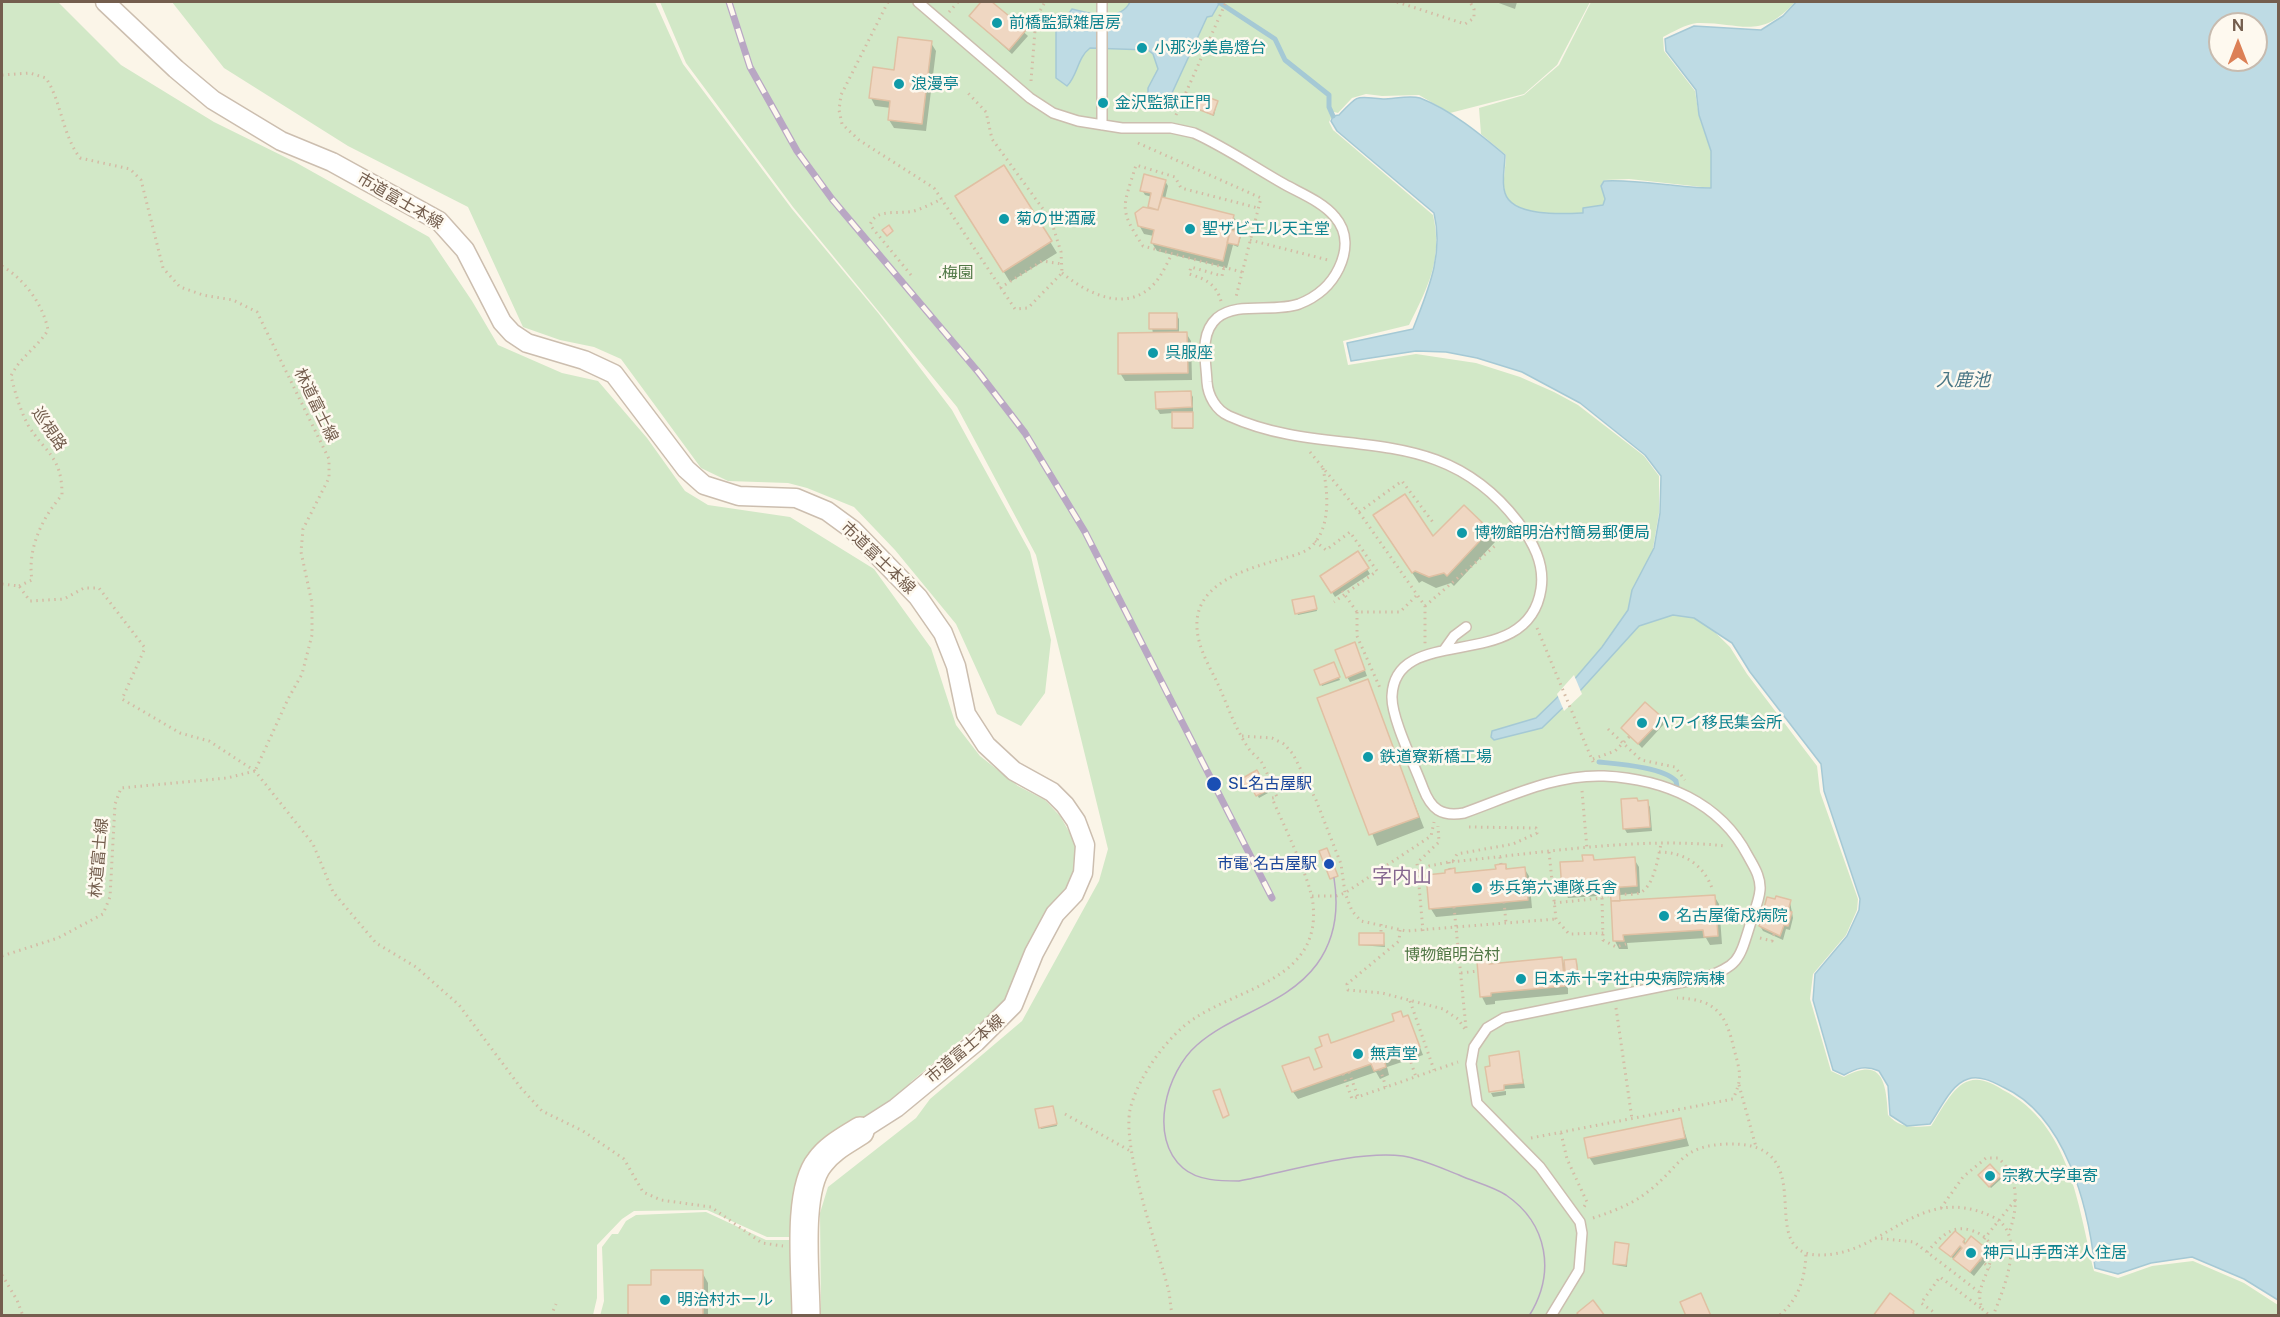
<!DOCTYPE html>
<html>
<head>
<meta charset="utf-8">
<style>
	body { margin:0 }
	#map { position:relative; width:2280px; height:1317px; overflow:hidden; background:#fbf5e8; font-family:"Public Sans",sans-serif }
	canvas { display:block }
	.frame { position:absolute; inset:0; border:3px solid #745e4e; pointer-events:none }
	.north { position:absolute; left:2208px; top:12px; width:60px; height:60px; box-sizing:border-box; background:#fef9ef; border:2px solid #c7bbaf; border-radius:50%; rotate:0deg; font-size:16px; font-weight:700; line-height:24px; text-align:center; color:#745e4e }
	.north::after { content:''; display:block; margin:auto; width:21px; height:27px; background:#dc8056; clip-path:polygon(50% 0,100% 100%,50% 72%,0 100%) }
</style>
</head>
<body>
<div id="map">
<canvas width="2280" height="1317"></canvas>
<div class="frame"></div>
<div class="north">N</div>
</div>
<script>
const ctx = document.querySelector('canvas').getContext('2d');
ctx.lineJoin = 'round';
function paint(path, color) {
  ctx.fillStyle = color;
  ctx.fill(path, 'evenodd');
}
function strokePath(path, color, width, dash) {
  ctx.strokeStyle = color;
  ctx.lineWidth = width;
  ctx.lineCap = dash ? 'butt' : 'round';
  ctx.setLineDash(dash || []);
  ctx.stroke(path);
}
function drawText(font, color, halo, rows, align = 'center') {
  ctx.font = font + ' "Public Sans","Noto Sans JP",sans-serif';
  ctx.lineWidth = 5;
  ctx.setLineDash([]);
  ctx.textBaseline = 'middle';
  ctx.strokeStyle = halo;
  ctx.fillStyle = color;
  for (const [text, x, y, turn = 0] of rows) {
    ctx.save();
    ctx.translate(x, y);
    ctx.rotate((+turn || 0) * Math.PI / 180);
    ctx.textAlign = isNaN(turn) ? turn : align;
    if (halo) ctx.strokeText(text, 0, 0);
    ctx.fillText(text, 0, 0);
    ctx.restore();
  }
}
paint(new Path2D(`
	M2 2H58L121 65 214 122 295 162 429 237 472 301 498 345 562 373 598 381 647 438 685 491 708 505 790 517 874 569 931 648 956 725 980 756 1018 786 1045 800 1060 816 1078 847 1074 876 1067 890 1047 910 1025 950 1004 1004 912 1081 892 1103 822 1145 796 1237H767L707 1210 634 1211 622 1219 597 1245V1298L593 1315 2 1316Z
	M172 2H655L683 64 792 209 879 314 952 410 1030 552 1051 640 1045 693 1021 726 997 714 956 624 895 550 854 507 807 488 788 483 728 481 701 468 621 359 594 347 560 340 523 327 468 207 348 146 224 68Z
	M660 2H1590L1557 65 1524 94 1450 113 1419 95 1382 96 1366 94 1352 98 1338 113 1334 112 1329 122 1333 130 1433 215C1443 259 1428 287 1409 325L1343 341 1348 365 1416 354 1476 363 1520 377 1554 392 1578 405 1644 456 1659 476V513L1653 548 1668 591 1683 601 1730 647 1747 674 1817 766 1820 792 1858 899 1857 910 1846 935 1813 974 1810 999 1831 1071 1844 1077C1883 1056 1886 1083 1888 1115 1901 1129 1913 1127 1931 1126 1940 1113 1953 1085 1969 1081 1981 1077 1993 1084 2003 1090 2070 1124 2078 1205 2094 1271L2118 1278 2152 1266 2193 1261 2244 1283 2278 1305V1315H821L820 1213 828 1187 916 1118 930 1099 1022 1021 1099 881 1108 849 1036 555 957 407 793 207 686 63Z
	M1591 2H1795C1760 41 1741 22 1697 23 1686 24 1673 32 1663 37L1664 51 1695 91 1699 116 1711 151V188L1629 179 1604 180 1601 186 1605 199 1603 205 1583 208V213C1563 214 1511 217 1505 193 1502 182 1506 166 1506 155L1481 134 1479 108 1524 95 1559 65Z
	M706 1212 766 1240H796L797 1315 600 1316 604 1301 602 1247 612 1234H618L626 1221 636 1215Z`), '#d2e8c7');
const water = new Path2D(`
	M1130 2H1220L1212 16 1207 17 1166 106 1148 103V88L1158 69 1153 54 1148 50 1090 48C1077 58 1078 75 1067 86L1056 78V32L1072 9C1089 13 1120 23 1130 2Z
	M1796 2H2278V1300L2244 1279 2192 1257 2151 1263 2118 1274 2095 1268C2088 1205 2066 1116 2003 1087 1993 1082 1980 1075 1968 1079 1951 1084 1940 1110 1930 1124L1907 1126 1890 1115 1888 1086 1879 1071C1865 1065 1857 1068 1844 1075L1833 1070 1813 1000 1815 974 1847 936 1859 910 1860 899 1824 791 1821 764 1750 672 1732 643 1694 618 1673 615 1639 626 1579 692 1542 728 1494 740 1491 737 1492 731 1536 718 1566 689 1602 647 1628 610 1632 590 1654 548 1660 513 1661 476 1645 455 1580 403 1522 372 1477 358 1446 352 1416 351 1351 361 1347 343 1413 329C1428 290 1444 255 1434 213L1337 131 1331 121 1333 116 1339 115C1360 93 1355 97 1383 99 1394 99 1409 95 1420 98 1451 110 1480 134 1505 155 1505 166 1501 182 1505 193 1512 217 1563 214 1583 213V208L1603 205 1605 199 1601 186 1604 181C1640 179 1675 188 1711 188V151L1699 115 1696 90 1666 51 1665 39 1694 26 1761 30 1783 16ZM2220 24H2256V60H2220Z`);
paint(water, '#bedbe4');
strokePath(water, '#a5c9d5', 1.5);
paint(new Path2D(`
	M1574 675 1582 694 1564 711 1557 694Z`), '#fbf5e8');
paint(new Path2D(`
	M983 2H990L1028 36 1012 54 970 16Z
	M1496 2H1517L1515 9Z
	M931 43 936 51 926 131 894 128 889 120 891 108 875 106 871 98 895 71Z
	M1217 102 1214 116 1196 108Z
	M1004 167 1057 253 1010 282 964 207Z
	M1165 181 1168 186 1165 199 1233 216 1238 224 1236 233 1241 236 1238 247 1233 245 1227 268 1157 251 1152 243 1154 236 1144 234 1139 225 1151 210 1152 197 1145 195 1142 190Z
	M1150 314H1176L1179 319V334L1186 333 1191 341 1192 380 1125 381 1120 373 1153 334Z
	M1190 392 1193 397V429H1174L1173 413 1160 414 1157 409Z
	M1464 507 1489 531 1495 542 1454 586 1451 583 1436 588 1422 581 1419 583 1381 526 1433 539Z
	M1357 553 1370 574 1335 597 1322 576Z
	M1315 599 1317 611 1298 615 1297 613Z
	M1357 649 1367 676 1350 682 1347 677Z
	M1334 666 1340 680 1322 686 1321 684Z
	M1367 681 1424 828 1377 846 1319 699Z
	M1662 719 1664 724 1642 748 1623 728Z
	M1256 772 1268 793 1259 798 1253 787 1248 789 1243 780Z
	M1647 802 1650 807 1652 831 1627 833 1624 828Z
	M1592 856 1595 861 1634 859 1639 867 1640 893 1620 895V902L1714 896 1719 904 1722 944 1710 945 1706 938 1627 943 1628 949H1619L1615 941 1612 895 1568 898 1564 890 1584 862Z
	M1505 865 1508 870 1524 868 1529 876 1532 908 1436 917 1431 909 1447 875 1454 870 1457 874 1497 870Z
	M1790 902 1793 918 1790 930 1786 929 1783 940 1763 931 1760 926Z
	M1383 934 1385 947 1360 945Z
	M1561 959 1566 967 1575 960 1577 962 1579 984 1568 985V994L1495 1001V1004L1486 1005 1482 997 1489 965Z
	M1408 1017 1423 1055 1387 1067 1389 1075 1380 1079 1376 1072 1298 1099 1293 1092 1314 1071 1324 1068 1327 1036 1332 1044Z
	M1518 1053 1525 1088 1490 1090Z
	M1506 1091V1095L1493 1097 1491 1093Z
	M1053 1109 1057 1126 1041 1129 1040 1127Z
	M1681 1120 1689 1146 1594 1165 1589 1157Z
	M1981 1177H2000L2001 1179 1991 1188Z
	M1964 1240 1966 1245 1987 1251 1990 1256 1974 1276 1941 1248Z
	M1628 1245 1627 1267 1615 1265 1614 1263Z
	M702 1272 708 1283V1316H629L652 1287Z`), '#0003');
strokePath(new Path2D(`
	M1220 3 1275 39 1285 60 1329 95V107L1333 116
	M1599 762C1618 764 1663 767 1676 781L1677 787`), '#a5c9d5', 5);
const building = new Path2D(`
	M981 2H992L1026 30 1009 50 969 16Z
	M898 37 932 41 922 124 888 120 890 101 869 98 873 67 894 70Z
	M1200 94 1218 101 1213 115 1195 108Z
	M1004 165 1052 241 1003 272 955 196Z
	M1144 174 1166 180 1158 210 1148 207 1151 193 1140 191Z
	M1162 197 1234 215 1223 261 1151 243 1154 230 1138 226 1135 213 1143 207 1158 210Z
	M889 225 893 231 887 236 882 230Z
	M1230 230 1241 232 1238 245 1227 243Z
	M1149 313H1177V329H1149Z
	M1187 332 1188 373 1118 374V333Z
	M1191 391 1192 407 1156 409 1155 392Z
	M1172 412H1193V428H1172Z
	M1405 494 1433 536 1464 505 1490 530 1447 576 1444 573 1429 577 1415 571 1412 573 1373 515Z
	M1358 551 1369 568 1331 593 1320 576Z
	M1314 596 1317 609 1295 614 1292 600Z
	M1355 642 1365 670 1346 678 1335 650Z
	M1334 662 1340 677 1320 685 1314 670Z
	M1368 679 1419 817 1369 835 1317 698Z
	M1645 702 1663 718 1638 744 1621 728Z
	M1257 770 1268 790 1256 796 1250 785 1246 788 1241 779Z
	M1637 798 1638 801 1648 800 1650 827 1623 829 1621 799Z
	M1327 848 1338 876 1330 879 1319 851Z
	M1582 855H1593L1594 860 1635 857 1637 886 1562 891 1560 862 1583 861Z
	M1501 864H1506V869L1525 867 1528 900 1429 909 1426 875 1445 873V870L1455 868V873L1496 869 1495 865Z
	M1619 887 1620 901H1611L1610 888Z
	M1715 895 1718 936 1704 937 1703 930 1623 935 1624 941H1613L1611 901Z
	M1776 896 1791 900 1788 911 1792 912 1788 926 1784 925 1780 936 1759 926 1767 897 1775 899Z
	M1359 933H1384V945H1359Z
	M1562 957 1565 986 1491 993V996L1480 997 1477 962 1489 961V964Z
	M1576 959 1579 982 1566 983 1564 960Z
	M1401 1011 1403 1017 1408 1015 1420 1047 1384 1059 1386 1067 1374 1071 1371 1064 1292 1092 1282 1066 1309 1057 1314 1070 1322 1067 1315 1049 1322 1046 1319 1037 1328 1034 1331 1043 1394 1021 1392 1014Z
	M1519 1051 1523 1083 1504 1085V1090L1489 1092 1485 1067 1490 1066 1489 1056Z
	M1220 1089 1229 1115 1223 1118 1213 1091Z
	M1053 1106 1057 1124 1039 1128 1035 1109Z
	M1681 1118 1685 1138 1588 1158 1584 1138Z
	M1990 1164 2001 1176 1989 1187 1978 1175Z
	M1955 1231 1965 1239 1963 1242 1965 1244 1971 1236 1988 1250 1970 1272 1953 1259 1962 1248 1960 1246 1951 1257 1939 1248Z
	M1615 1242 1629 1244 1626 1265 1613 1264Z
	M651 1270H703V1316H628V1285H651Z
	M1701 1293 1711 1316H1686L1680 1302Z
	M1890 1293 1914 1311 1913 1313 1916 1316H1873Z
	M1593 1300 1605 1316H1579L1577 1313Z`);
paint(building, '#efd7c2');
strokePath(building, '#e0c0a3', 1.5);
const lane = new Path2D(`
	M918 2 1030 98 1053 113 1078 121 1122 128H1171L1194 133C1225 147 1254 167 1284 184 1300 193 1323 202 1335 217 1348 232 1347 251 1339 268 1331 285 1317 297 1299 304 1274 313 1237 301 1217 318 1199 334 1206 360 1207 382 1208 396 1216 410 1229 416 1333 463 1437 416 1518 522 1533 542 1545 564 1541 589 1528 676 1395 621 1392 696 1391 718 1415 766 1423 788 1431 809 1441 817 1464 813 1509 797 1555 774 1604 776 1664 779 1720 802 1748 856 1754 867 1761 877 1760 890 1759 902 1753 914 1750 925 1739 961 1738 966 1703 978L1504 1018 1487 1028 1474 1047 1471 1064 1477 1103 1540 1167 1580 1222 1582 1233 1579 1270 1551 1316
	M1102 125V2
	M1444 650 1454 636 1466 627`);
const street = new Path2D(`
	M105 2 176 69 213 100 281 141 332 162 439 221 465 250 502 322 512 333 527 343 584 360 614 374 686 469 704 485 739 496 796 498 827 511 853 530 918 597 943 633 956 666 966 714 986 745 1014 771 1052 792 1065 805 1076 821 1085 845 1083 873 1074 894 1055 914 1034 953 1013 1005 976 1042 896 1108 860 1131`);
const secondary = new Path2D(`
	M806 1316C806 1276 796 1191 820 1162 830 1148 846 1140 860 1131`);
strokePath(lane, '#ccbeaf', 12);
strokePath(street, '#ccbeaf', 21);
strokePath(secondary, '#cfbfac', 30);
strokePath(new Path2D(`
	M888 2 841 95 839 110 842 124 859 140 934 188 1015 309 1028 308 1062 273 1061 252 1051 220 992 139 986 112 968 93
	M1397 2 1465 24 1474 18V9L1470 2
	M949 12 958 2
	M2 75 30 73 46 78C62 103 62 134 80 158L130 169 141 180 163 268 180 287 203 295 233 300 257 312 329 459V478L303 529 301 552 312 603V635L302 674 288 699 255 771
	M1031 81 1036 18 1045 2
	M1176 115 1226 2
	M1138 143 1261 198 1236 297
	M1250 240 1328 260
	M2 266C24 279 43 304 48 330 38 347 20 357 11 376 15 392 20 410 28 425 46 454 62 456 62 495 42 518 27 549 32 580L19 586
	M1242 272 1143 246C1118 208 1123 208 1136 165L1175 177 1181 188 1258 208
	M1062 273C1088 294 1127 314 1155 283 1162 275 1167 263 1172 254
	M911 275 870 225C876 207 900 215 914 211 924 208 933 203 942 199
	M1000 288 1042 261 1062 264
	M1221 301C1216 284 1206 279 1189 274L1191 267 1222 276 1224 267
	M1310 452 1359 512 1425 606V644
	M1359 512 1402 481 1435 525
	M1315 541 1326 550 1350 532 1377 571 1334 602
	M2 584 19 586 30 601 64 599 84 588H99L145 648 122 699 180 733 209 741 255 771 313 844 333 892 376 943 416 967 459 1005 521 1088 542 1111 583 1131 624 1159 643 1192 661 1200 711 1207 762 1243 783 1246
	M1342 591 1357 612H1400L1417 595
	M1425 606 1496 545
	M1357 612V636L1380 688
	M1537 628 1593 762
	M1608 729 1641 760 1675 767 1685 780
	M1242 736 1272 738 1284 744 1293 754 1316 800 1341 864 1345 893 1352 911 1361 921 1406 931 1556 919
	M1593 759 1615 751 1630 736
	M1582 791 1587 849
	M1549 852 1556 919 1569 934 1604 933
	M1659 852C1685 852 1705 866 1713 891
	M1500 857 1501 864
	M1453 861 1457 854 1513 844 1537 833 1536 828 1469 827
	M1449 862 1450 869
	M1418 872 1429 866 1449 862C1535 854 1640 836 1725 846
	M1619 894C1625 894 1634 895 1639 893 1654 888 1658 857 1661 844
	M1312 896H1336L1345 893 1431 836 1434 822
	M1602 898 1603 940 1616 947 1626 944
	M1504 902 1506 923
	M1554 903 1602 898 1610 895
	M1454 907 1466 1028
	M1381 924V933
	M1400 930 1399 941 1347 984 1348 990 1382 993 1443 1009 1458 1019 1467 1032
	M1423 931 1417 863 1439 842 1438 826
	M1760 938 1772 941 1774 934
	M2 956 58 938 103 914 110 897 115 804 121 788 227 778 255 771
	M1461 973 1478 971
	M1410 1001 1434 1070
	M1616 1008 1632 1119
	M1407 1051 1416 1077
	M1380 1069 1386 1087
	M1349 1072 1358 1097
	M1343 1074 1352 1099 1458 1062
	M1739 1085 1756 1147
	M1065 1114 1132 1152
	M1561 1133 1567 1159 1587 1202 1584 1207
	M1531 1138 1733 1099C1743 1077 1740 1072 1734 1049 1726 1014 1716 999 1677 998
	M1941 1208 1963 1177 1986 1158H1998C2020 1177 2018 1209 2009 1233
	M1593 1218C1614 1211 1633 1204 1650 1190 1681 1166 1680 1145 1729 1144 1826 1142 1751 1254 1819 1255 1885 1256 1918 1181 1993 1217 2028 1234 2003 1290 1993 1316
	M1875 1238 1914 1242 1979 1292
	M1984 1239 2016 1199
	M1927 1252C1939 1239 1951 1224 1970 1230 2011 1242 1981 1275 1980 1294 1979 1298 1981 1303 1981 1308L1990 1316
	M1980 1260 1990 1268
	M2 1275 17 1300 23 1316
	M1780 1315C1799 1298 1805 1279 1806 1253
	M551 1316 556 1304
	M1172 1316 1169 1292C1158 1248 1122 1150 1130 1110 1137 1078 1168 1035 1195 1018 1242 987 1321 979 1313 904 1310 878 1283 824 1272 798L1277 797C1272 786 1268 774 1262 763 1258 757 1251 753 1247 746 1234 726 1226 701 1216 680 1208 664 1198 647 1197 628 1194 583 1247 569 1281 559 1291 556 1303 554 1311 547 1332 527 1328 490 1322 464
	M1934 1316 1935 1313 1921 1303 1940 1277 1981 1308`), '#d4bba5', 3, [1.5, 4.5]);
strokePath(lane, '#fff', 9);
strokePath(street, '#fff', 18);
strokePath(secondary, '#fff', 27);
strokePath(new Path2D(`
	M1334 878C1339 909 1336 938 1317 964 1287 1005 1233 1013 1197 1045 1166 1072 1148 1138 1183 1168 1198 1181 1221 1181 1239 1181 1287 1172 1356 1150 1403 1156 1422 1159 1441 1168 1459 1175 1474 1182 1492 1186 1506 1195 1548 1224 1556 1273 1529 1316`), '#b9a7c4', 1.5);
const rail = new Path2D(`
	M729 2 750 67 797 151 832 199 979 373 1025 433 1085 532 1272 898`);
strokePath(rail, '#b9a7c4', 7);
strokePath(rail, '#fef9ef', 4.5, [14]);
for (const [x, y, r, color] of [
	[997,23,6,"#0f9aa8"],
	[1142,48,6,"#0f9aa8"],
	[899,84,6,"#0f9aa8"],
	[1103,103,6,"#0f9aa8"],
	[1004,219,6,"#0f9aa8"],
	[1190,229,6,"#0f9aa8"],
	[1153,353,6,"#0f9aa8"],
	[1462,533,6,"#0f9aa8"],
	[1642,723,6,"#0f9aa8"],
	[1368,757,6,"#0f9aa8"],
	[1214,784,8,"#1a4fb4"],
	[1329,864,6,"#1a4fb4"],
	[1477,888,6,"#0f9aa8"],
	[1664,916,6,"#0f9aa8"],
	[1521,979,6,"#0f9aa8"],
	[1358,1054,6,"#0f9aa8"],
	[1990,1176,6,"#0f9aa8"],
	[1971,1253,6,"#0f9aa8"],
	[665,1300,6,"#0f9aa8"]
]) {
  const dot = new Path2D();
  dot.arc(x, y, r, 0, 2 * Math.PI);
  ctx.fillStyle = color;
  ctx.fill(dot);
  strokePath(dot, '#fef9ef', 2);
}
drawText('16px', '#0d838f', '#fef9ef', [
	["前橋監獄雑居房",1009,23],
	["小那沙美島燈台",1154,48],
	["浪漫亭",911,84],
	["金沢監獄正門",1115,103],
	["菊の世酒蔵",1016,219],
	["聖ザビエル天主堂",1202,229],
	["呉服座",1165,353],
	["博物館明治村簡易郵便局",1474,533],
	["ハワイ移民集会所",1654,723],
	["鉄道寮新橋工場",1380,757],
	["歩兵第六連隊兵舎",1489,888],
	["名古屋衛戍病院",1676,916],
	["日本赤十字社中央病院病棟",1533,979],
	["無声堂",1370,1054],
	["宗教大学車寄",2002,1176],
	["神戸山手西洋人住居",1983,1253],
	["明治村ホール",677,1300]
], 'left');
drawText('16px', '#745e4e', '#fef9ef', [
	["市道富士本線",400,201,30],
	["林道富士線",316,405,64],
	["巡視路",49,429,56],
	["市道富士本線",878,558,44],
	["林道富士線",99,858,-85],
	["市道富士本線",965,1049,-40]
]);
drawText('16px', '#517846', '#fef9ef', [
	[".梅園",956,273],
	["博物館明治村",1452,955]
]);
drawText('16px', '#164399', '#fef9ef', [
	["SL名古屋駅",1228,784],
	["市電 名古屋駅",1317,864,"right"]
], 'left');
drawText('italic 18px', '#497685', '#fef9ef', [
	["入鹿池",1963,380]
]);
drawText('20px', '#85668f', '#fef9ef', [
	["字内山",1402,877]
]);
</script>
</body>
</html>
